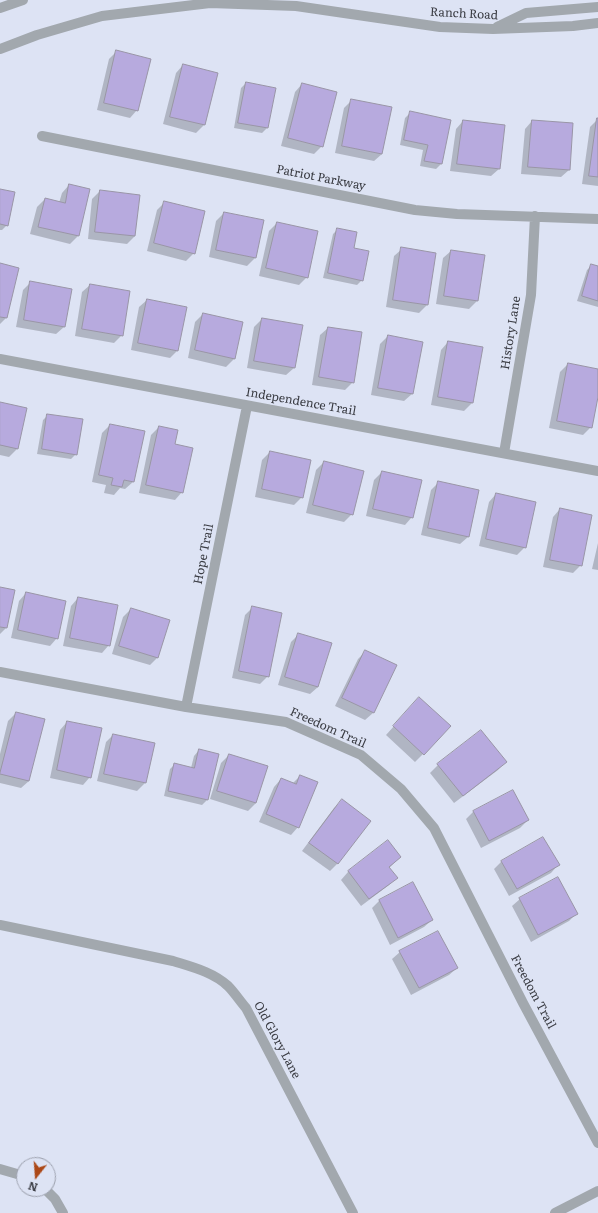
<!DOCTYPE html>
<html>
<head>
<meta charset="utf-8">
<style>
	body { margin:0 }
	#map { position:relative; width:598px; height:1213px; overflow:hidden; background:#dde3f4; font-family:Literata,serif }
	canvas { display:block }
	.north { position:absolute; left:16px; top:1157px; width:40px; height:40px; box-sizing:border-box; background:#dde3f4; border:1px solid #9ca0ad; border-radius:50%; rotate:197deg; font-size:11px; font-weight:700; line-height:16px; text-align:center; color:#3a3c43 }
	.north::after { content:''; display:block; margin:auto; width:14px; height:18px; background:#ac4817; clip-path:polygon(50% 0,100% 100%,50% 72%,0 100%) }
</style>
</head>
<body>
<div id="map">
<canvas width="598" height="1213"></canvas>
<div class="north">N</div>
</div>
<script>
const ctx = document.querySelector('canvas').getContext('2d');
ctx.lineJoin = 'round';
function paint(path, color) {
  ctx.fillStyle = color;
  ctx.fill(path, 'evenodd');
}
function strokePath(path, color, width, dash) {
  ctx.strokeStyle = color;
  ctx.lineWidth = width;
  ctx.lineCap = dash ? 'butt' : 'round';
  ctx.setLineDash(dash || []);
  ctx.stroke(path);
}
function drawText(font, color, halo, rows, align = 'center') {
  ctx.font = font + ' Literata,serif';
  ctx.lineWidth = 3;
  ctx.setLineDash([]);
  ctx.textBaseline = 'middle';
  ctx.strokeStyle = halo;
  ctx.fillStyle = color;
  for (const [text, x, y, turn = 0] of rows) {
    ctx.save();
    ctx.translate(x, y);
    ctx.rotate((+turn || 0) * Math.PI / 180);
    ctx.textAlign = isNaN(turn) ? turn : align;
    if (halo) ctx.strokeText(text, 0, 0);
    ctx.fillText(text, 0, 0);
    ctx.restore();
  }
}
paint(new Path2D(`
	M117 51 137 110 130 118 97 110 109 59Z
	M183 65 217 74 204 125 196 133 163 124 176 73Z
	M246 83 267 128 262 133 234 128 241 88Z
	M302 84 322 146 314 154 281 146 295 92Z
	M352 100 382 154 374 161 335 153 344 108Z
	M411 112 450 121 441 164 436 169 420 166 423 150 400 145 405 118Z
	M598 119V186L582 184 590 127Z
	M463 121 499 169 491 176 450 171 456 129Z
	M532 121 569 170 561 177 521 174 525 129Z
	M69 185 89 190 78 236 70 244 30 234 37 207 45 199 59 203 62 193Z
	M0 190 7 225 2 230H0Z
	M100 191 139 196 135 236 127 244 88 239 92 199Z
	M165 202 194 253 186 261 147 251 157 210Z
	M224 213 263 221 255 258 247 266 209 257 216 221Z
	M277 223 307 277 299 285 259 276 269 231Z
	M338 229 353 249 362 280 357 285 323 278 333 234Z
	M402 249 427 305 419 313 386 307 394 256Z
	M451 251 484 256 477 301 469 309 436 304 443 258Z
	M0 264 6 318 0 324Z
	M592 265 598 267V307L577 301 587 270Z
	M31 282 64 327 56 334 16 327 23 290Z
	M90 285 122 335 114 343 75 336 82 292Z
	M147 300 178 350 170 358 131 350 139 307Z
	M203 314 242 323 234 359 226 367 188 358 195 322Z
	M262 319 294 368 286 375 247 368 254 327Z
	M328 328 361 333 353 382 345 390 312 385 320 335Z
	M388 336 412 394 404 401 371 395 380 344Z
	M448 342 482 348 472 403 464 411 431 405 441 350Z
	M568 364 598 370V392L591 427 583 435 549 428 560 372Z
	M0 403 26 409 17 449 9 457 0 455Z
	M48 415 76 454 71 459 37 454 43 420Z
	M110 425 133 482 125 489 120 488 114 495 104 493 106 485 92 482 102 433Z
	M159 427 174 445 182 492 175 500 139 493 151 435Z
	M270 452 302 497 294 505 255 497 262 460Z
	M324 462 352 514 344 522 306 513 316 470Z
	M382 472 412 517 405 525 366 516 374 480Z
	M439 482 468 537 460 544 421 535 431 490Z
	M496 494 525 547 517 555 479 546 489 502Z
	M560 509 581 565 573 573 543 567 553 517Z
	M598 543V570L592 569Z
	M0 588 6 628 0 634Z
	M26 593 57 638 50 646 11 638 19 601Z
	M78 598 109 645 102 653 63 646 71 606Z
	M252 608 268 676 260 684 232 678 245 615Z
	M131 609 157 658 150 665 112 654 123 617Z
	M299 634 318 687 310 694 278 685 291 642Z
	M366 651 396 666 373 713 365 720 335 706 358 659Z
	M412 706 423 754 415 762 386 735Z
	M16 713 29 781 21 788 0 783V754L8 721Z
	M67 722 90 777 83 785 50 778 60 730Z
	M113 735 154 744 145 783 137 791 97 781 106 742Z
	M199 750 207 800 202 805 164 796 170 769 175 764 191 768 194 756Z
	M229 755 256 803 248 811 210 799 221 763Z
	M505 762 498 770 454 803 430 773 438 765Z
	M300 776 298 827 291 835 259 822 274 787 281 779 292 784Z
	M513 791 528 820 520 828 481 848 466 819 473 812Z
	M342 801 337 864 330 871 302 851 334 808Z
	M388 842 400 857 389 868 396 877 389 885 361 906 341 880 348 872Z
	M501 862 558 865 551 873 509 896 494 869Z
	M413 883 432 920 424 927 390 945 372 908 379 901Z
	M520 899 576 914 569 921 531 942 512 906Z
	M400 952 457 968 449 975 411 995 392 959Z`), '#0003');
const building = new Path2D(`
	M116 50 151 59 138 111 104 103Z
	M183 64 218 73 205 125 170 117Z
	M246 82 276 88 268 128 238 123Z
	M302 83 337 92 323 147 288 138Z
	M351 99 392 107 382 154 342 146Z
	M410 111 451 120 442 164 424 161 428 145 404 140Z
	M597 118H598V177L589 176Z
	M463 120 505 125 500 169 457 164Z
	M532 120 573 123 570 170 528 167Z
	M69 184 90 189 79 236 38 227 45 198 65 203Z
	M0 189 15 192 8 226 0 224Z
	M100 190 140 195 135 236 95 232Z
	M164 201 205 211 195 254 154 243Z
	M224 212 264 220 256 258 216 250Z
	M277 222 318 231 308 278 266 268Z
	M337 228 357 232 354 248 369 251 363 281 328 273Z
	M401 247 436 253 428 305 393 300Z
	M451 250 485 255 478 301 444 296Z
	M0 263 19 268 7 318 0 317Z
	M591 264 598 266V301L582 296Z
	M30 281 72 289 65 327 24 320Z
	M90 284 130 291 123 336 82 329Z
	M147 299 187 307 178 351 138 343Z
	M203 313 243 322 235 359 195 350Z
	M262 318 303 325 295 368 254 361Z
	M328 327 362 332 354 383 319 377Z
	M388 335 423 342 413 394 378 388Z
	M448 341 483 347 473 403 438 397Z
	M568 363 598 369V397L592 428 557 421Z
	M0 402 27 408 18 449 0 445Z
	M47 414 83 419 77 455 42 449Z
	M110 424 145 431 134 482 124 480 122 487 111 485 113 478 99 475Z
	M159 426 178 430 175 444 193 448 183 493 146 485Z
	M270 451 311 460 303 498 262 489Z
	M324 461 364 471 353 515 313 505Z
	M382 471 422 480 413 518 373 509Z
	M438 481 479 490 469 537 428 528Z
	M496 493 536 502 526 548 486 539Z
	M560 508 592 515 582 566 550 560Z
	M0 587 15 590 7 628 0 627Z
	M26 592 66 601 58 639 18 630Z
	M78 597 118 605 110 646 70 638Z
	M252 606 282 613 269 677 239 671Z
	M131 608 170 620 158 658 119 646Z
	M298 633 332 643 318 687 285 677Z
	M365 650 397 665 374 713 342 698Z
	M419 697 451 726 424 755 393 726Z
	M16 712 45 719 29 781 0 774Z
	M67 721 102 728 91 778 57 770Z
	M481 730 507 762 463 796 437 764Z
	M113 734 155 743 146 783 104 774Z
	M199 749 219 754 208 800 168 791 174 763 194 768Z
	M229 754 268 766 256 803 217 791Z
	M300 775 318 782 299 828 266 814 281 778 296 784Z
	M513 790 529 820 489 841 473 811Z
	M342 799 371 821 338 864 309 843Z
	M543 837 560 865 517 889 501 861Z
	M388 840 401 857 389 867 398 878 369 899 348 871Z
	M558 877 578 914 538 935 519 898Z
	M413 882 433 920 398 938 379 900Z
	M438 931 458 968 419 988 399 951Z`);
paint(building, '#b7aade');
strokePath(building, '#9995a6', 1);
strokePath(new Path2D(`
	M42 136 415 210 457 214 598 219
	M0 359 598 471
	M504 453 531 295 535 216
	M0 672 186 707 286 722 361 755 401 789 434 828 523 1003 598 1143
	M186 707 247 406
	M0 925 173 961C192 967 213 972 228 986 234 992 240 1001 246 1008L353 1213
	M0 1169 24 1176
	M45 1189 55 1199 63 1213
	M555 1213 598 1191`), '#a2a8ae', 10);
strokePath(new Path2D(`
	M0 8 23 0
	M497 27 526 13 598 7
	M0 49 37 35 102 16 210 3 296 6 440 27 493 29 573 26 598 23`), '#a2a8ae', 10);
drawText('12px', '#3a3c43', '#dde3f4', [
	["Ranch Road",464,14,3],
	["Patriot Parkway",321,178,11],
	["History Lane",511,333,-81],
	["Independence Trail",301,402,10],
	["Hope Trail",204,554,-79],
	["Freedom Trail",328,728,24],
	["Freedom Trail",533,992,62],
	["Old Glory Lane",277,1040,62]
]);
</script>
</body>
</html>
